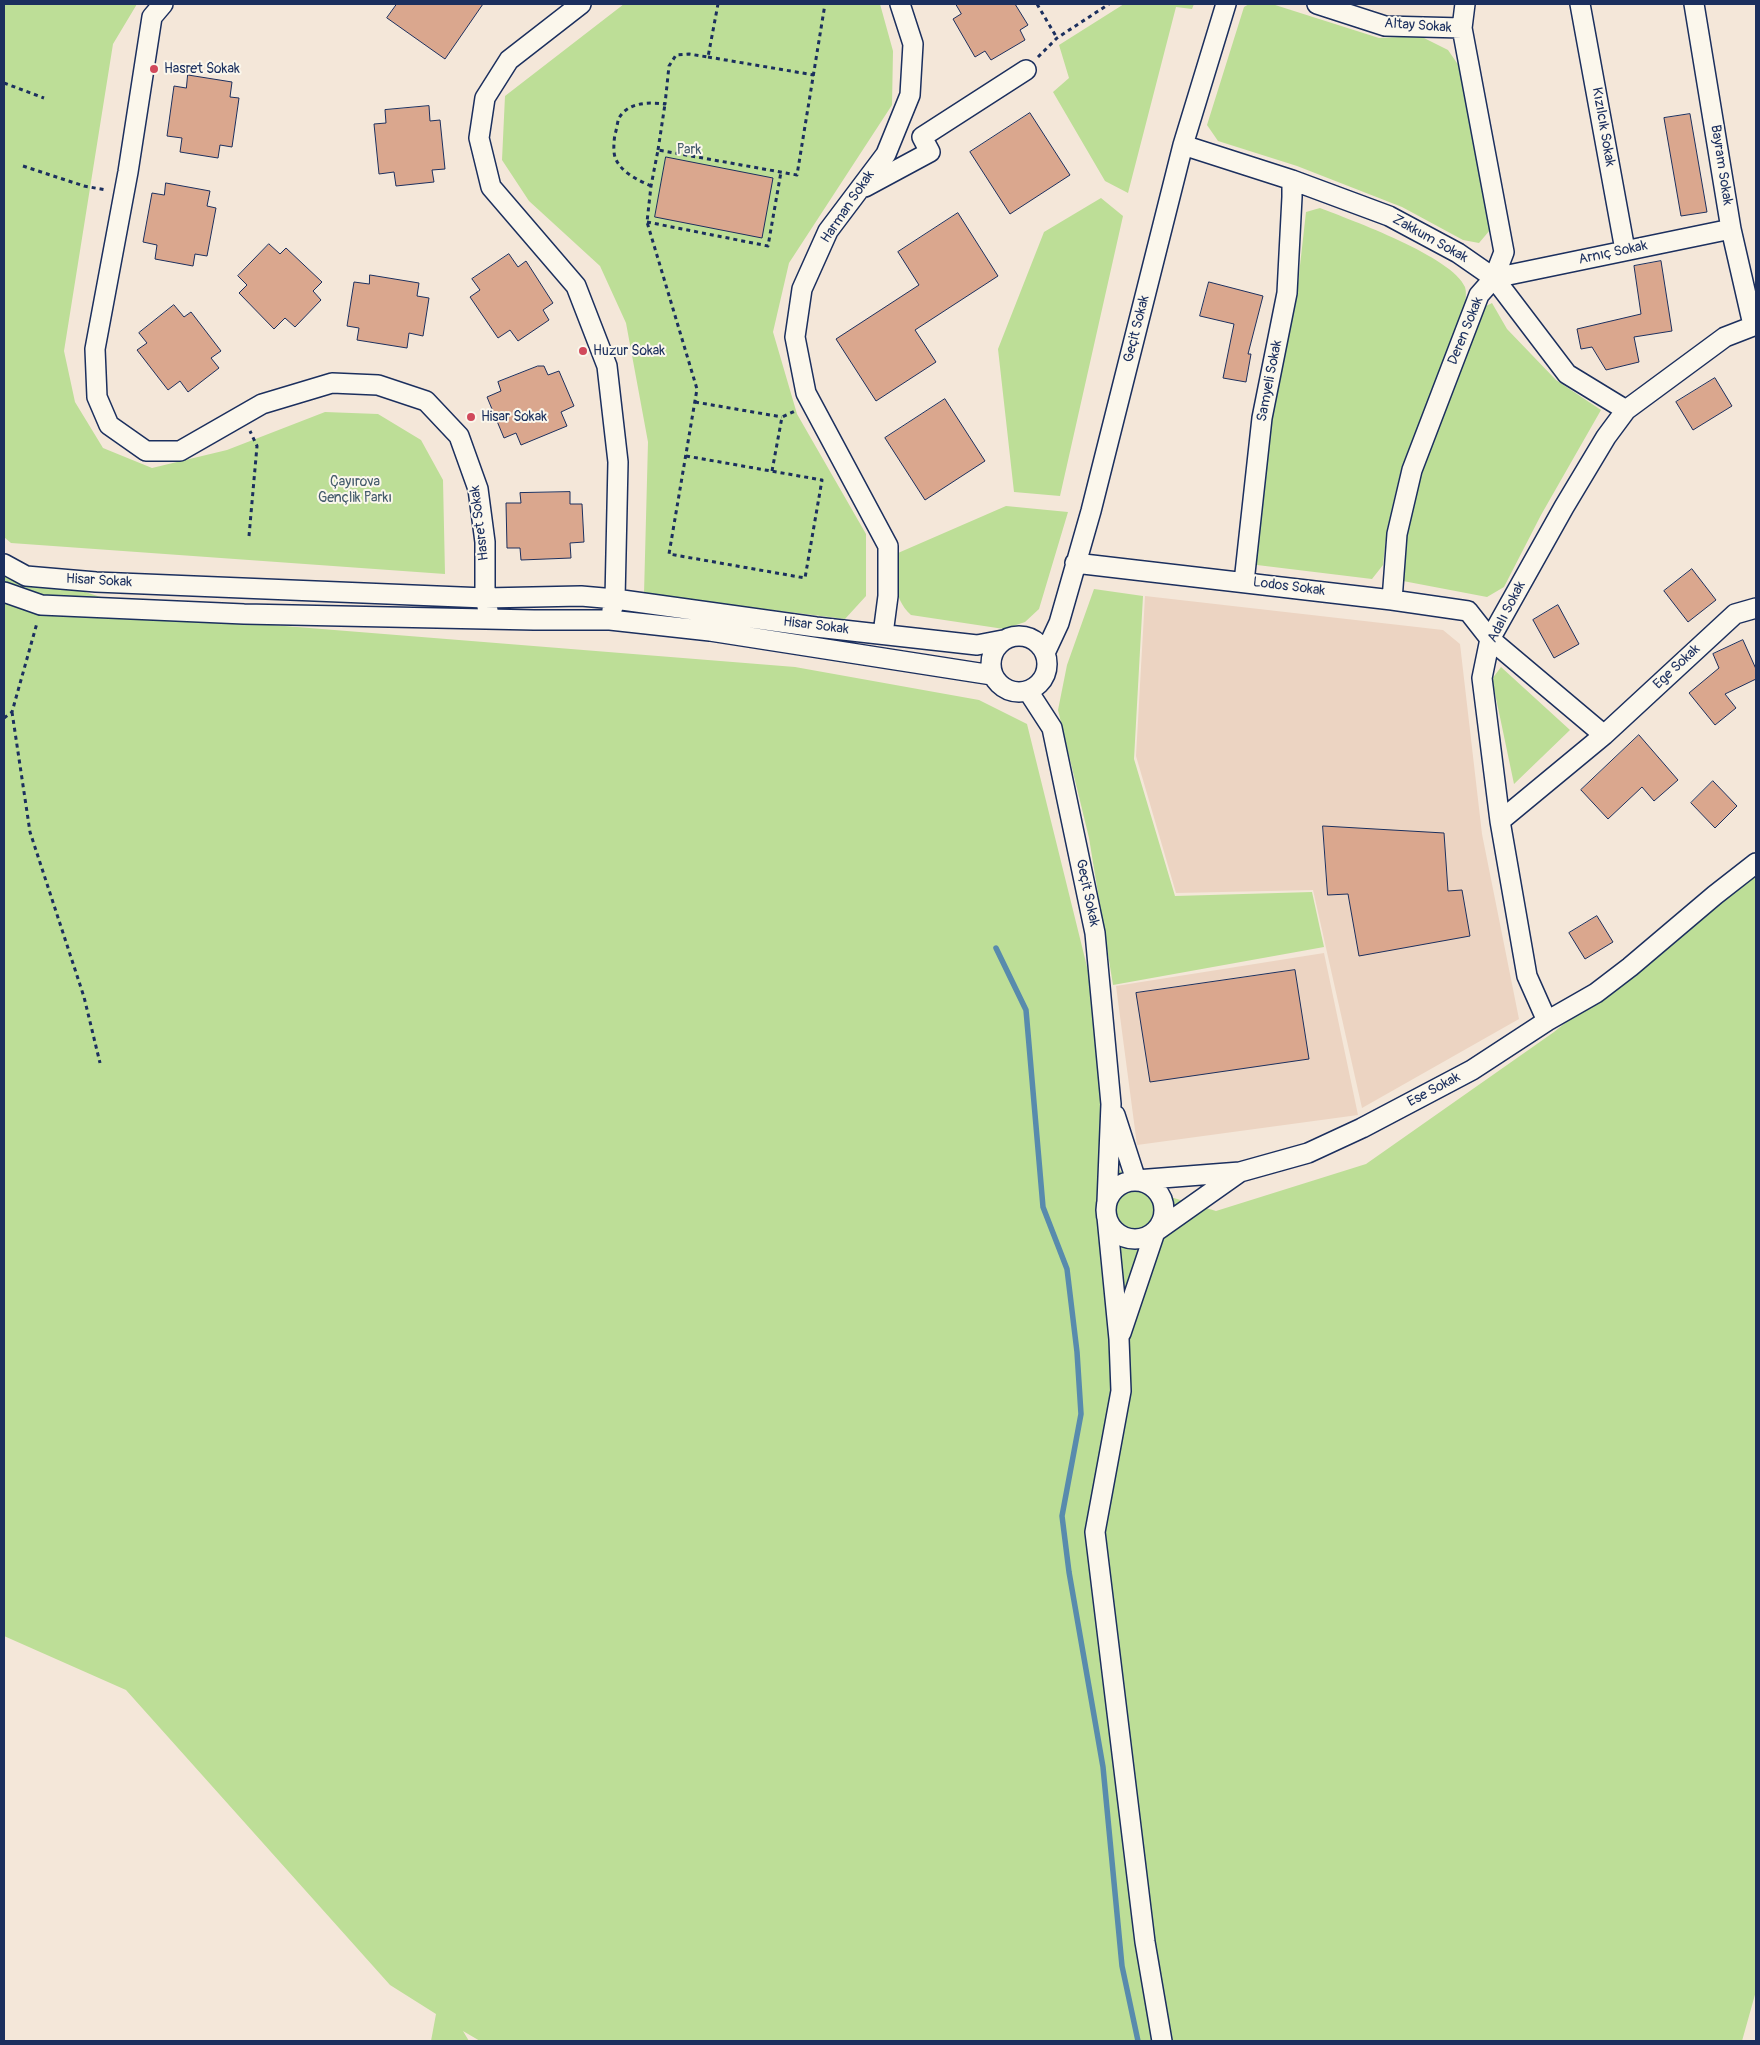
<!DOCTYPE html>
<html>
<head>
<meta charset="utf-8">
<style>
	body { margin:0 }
	#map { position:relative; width:1760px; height:2045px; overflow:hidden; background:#f4e7d9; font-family:Pangolin,sans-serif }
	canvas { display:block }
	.frame { position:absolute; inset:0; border:5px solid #1b2f5e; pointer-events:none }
</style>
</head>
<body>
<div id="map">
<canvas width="1760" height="2045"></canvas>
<div class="frame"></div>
</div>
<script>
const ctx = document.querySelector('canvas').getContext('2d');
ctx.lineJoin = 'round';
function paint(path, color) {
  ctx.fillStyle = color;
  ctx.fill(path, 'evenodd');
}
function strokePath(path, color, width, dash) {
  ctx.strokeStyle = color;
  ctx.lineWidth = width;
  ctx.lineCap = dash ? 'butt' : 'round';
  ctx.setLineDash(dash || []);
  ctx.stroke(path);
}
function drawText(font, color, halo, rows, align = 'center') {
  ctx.font = font + ' Pangolin,sans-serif';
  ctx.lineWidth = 4;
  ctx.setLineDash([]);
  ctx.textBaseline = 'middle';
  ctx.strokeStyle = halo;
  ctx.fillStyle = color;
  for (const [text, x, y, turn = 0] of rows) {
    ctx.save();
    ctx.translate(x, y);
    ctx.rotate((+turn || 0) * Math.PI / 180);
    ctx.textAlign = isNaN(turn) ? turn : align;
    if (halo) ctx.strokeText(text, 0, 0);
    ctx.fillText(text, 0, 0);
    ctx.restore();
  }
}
paint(new Path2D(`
	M1145 596 1443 630 1460 644 1482 834 1519 1019 1362 1108 1313 890 1176 893 1136 756Z
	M1324 953 1358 1115 1137 1145 1116 986Z`), '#ecd4c2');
paint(new Path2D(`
	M4 4H137L113 44 64 351 75 402 103 448 152 468 227 450 325 412 378 414 421 440 443 480 445 574 11 543 4 537Z
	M624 4H880L893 51 892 105 789 263 773 332 797 414 866 534V596L845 619 644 594 648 442 626 323 600 266 529 201 502 160 505 96Z
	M1124 4H1194L1192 9 1176 7 1128 193 1105 181 1053 92 1069 78 1059 45Z
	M1249 4H1272L1379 38 1420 36 1448 50 1459 66 1490 230 1479 243 1463 240 1402 207 1297 166 1218 141 1207 125 1244 7Z
	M1101 198 1123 216 1060 496 1014 492 998 349 1044 232Z
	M1320 208C1351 220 1453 257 1465 287 1467 293 1465 304 1465 310L1402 466 1387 530 1383 565 1372 579 1257 565 1254 555 1271 423 1296 301 1306 212Z
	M1492 303 1507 329 1556 380 1601 410 1541 515 1504 587 1487 597 1403 581 1404 531 1420 468 1482 308Z
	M1006 506 1068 512 1039 609 1025 622 1004 629 911 615C891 596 897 578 898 553Z
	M4 566 160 616 795 667 979 700 1027 724 1092 987 1114 1164 1135 1186 1216 1211 1366 1164 1554 1032 1745 876 1756 869V1991L1742 2041H480L463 2031 469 2041H431L436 2014 390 1985 126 1690 4 1636Z
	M1094 589 1143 596 1134 759 1175 896 1312 892 1324 947 1113 985 1089 838 1058 710 1067 665Z
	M1501 667 1570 730 1514 784 1492 679Z`), '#bdde97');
strokePath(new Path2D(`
	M996 948 1026 1010 1043 1207 1067 1269 1077 1352 1081 1414 1062 1516 1069 1572 1103 1767 1122 1966 1138 2041`), '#588bad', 5.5);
const building = new Path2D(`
	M397 4H483L445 59 387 18Z
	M956 4H1015L1028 25 1020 30 1025 40 991 60 985 51 975 57 953 19 961 14Z
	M188 75 232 82 230 97 239 98 232 147 220 145 218 158 180 152 182 138 167 136 174 86 186 88Z
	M429 106 430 121 440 120 445 169 432 170 434 182 396 186 394 172 379 174 374 124 386 123 385 110Z
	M1030 113 1070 175 1010 214 970 152Z
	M1690 114 1707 212 1681 216 1664 118Z
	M666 157 773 178 762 238 655 217Z
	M166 183 210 191 207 206 216 208 207 256 195 254 193 266 155 259 157 245 143 242 152 193 164 195Z
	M958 213 998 276 915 330 936 362 876 401 836 339 919 285 898 252Z
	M269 244 280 254 286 248 322 282 313 291 321 300 295 327 285 318 274 329 239 293 247 285 238 276Z
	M509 254 518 267 526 261 553 303 543 310 549 320 518 341 510 330 498 338 470 297 480 290 472 279Z
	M1661 261 1672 331 1634 337 1639 362 1606 370 1592 347 1581 349 1577 329 1641 314 1634 266Z
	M370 275 419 283 417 296 429 298 423 336 409 333 407 348 357 340 359 328 347 326 354 282 369 284Z
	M1209 282 1263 296 1248 354H1251L1246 382 1223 378 1234 324 1200 316Z
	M174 305 184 317 191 312 221 351 211 358 219 368 188 392 180 381 168 390 137 350 147 343 139 333Z
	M538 366H544L548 375 559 371 574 406 561 412 567 426 521 445 516 433 504 438 487 397 501 391 498 382Z
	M1715 378 1732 406 1693 430 1676 402Z
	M945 399 985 461 925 500 885 438Z
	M570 492V504H582L584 542 570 543 571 558 521 560 520 548H507L506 503H521L520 493Z
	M1692 569 1716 600 1688 622 1664 591Z
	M1558 605 1579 644 1554 658 1533 620Z
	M1743 640 1756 669V679L1725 694 1736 708 1715 725 1689 693 1719 668 1713 654Z
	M1639 735 1678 780 1654 801 1642 787 1608 819 1581 790Z
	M1713 781 1737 806 1715 828 1691 803Z
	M1323 826 1444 833 1448 891 1462 890 1470 936 1359 956 1348 894 1328 895Z
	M1597 916 1613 942 1585 959 1569 933Z
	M1295 970 1309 1059 1150 1082 1136 993Z`);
paint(building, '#daa78e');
strokePath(building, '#1b2f5e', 1);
const minor = new Path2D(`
	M163 4 152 17 128 172 95 349 97 397 109 425 146 451H180L262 404 332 383 378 385 426 401 459 436 478 489 485 542V598L490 619
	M581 4 509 60 485 98 479 138 491 187 576 286 607 366 618 462 615 599 612 610
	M1317 4 1385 26 1462 28
	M1580 4 1625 250
	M1694 4 1731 229 1753 325
	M1183 145 1292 180 1389 216 1458 253 1494 278 1567 374 1626 410
	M865 187 930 152 922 137 1026 70
	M1494 278 1731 229
	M1075 563 1392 600 1468 611 1490 639 1604 735
	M4 564 26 576 96 582 485 598 581 596 615 599 816 627 977 645 1003 640
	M1244 582 1262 418 1287 293 1292 197V180
	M4 592 41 605 244 614 534 620H610L710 631 992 675
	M1392 600 1397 534 1412 470 1479 295 1494 278 1504 252 1462 28 1465 4
	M883 634 888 596V546L806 393 795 337 802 289 828 231 886 154 910 95 913 44 900 4
	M991 664a28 28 0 1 1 56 0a28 28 0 1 1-56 0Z
	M1045 653 1059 623 1091 511 1183 145 1226 4
	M1028 691 1052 728 1095 933 1111 1104 1107 1202
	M1500 821 1604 735 1735 614 1756 608
	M1547 1021 1527 976 1500 821 1482 678 1490 639 1564 507 1606 437 1626 410 1725 337 1756 325
	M1115 1115 1136 1180
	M1136 1180 1240 1172 1308 1153 1362 1128 1472 1070 1547 1021 1596 993 1630 967 1715 895 1756 863
	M1106 1210a29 29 0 1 1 58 0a29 29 0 1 1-58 0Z
	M1107 1217 1119 1339 1121 1391 1095 1532 1145 1942 1162 2041
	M1121 1333 1155 1232 1240 1172`);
strokePath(minor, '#1b2f5e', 22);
strokePath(new Path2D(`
	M1037 4 1057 38
	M708 57 814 75
	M1038 57 1057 38 1109 4
	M4 83 44 98
	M658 150 665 104
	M23 166 84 186 106 190
	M651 186C638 180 620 172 615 157 613 151 614 140 615 134 617 129 617 123 619 118 628 102 649 102 665 104L669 66 676 55 689 54 708 57 718 4
	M647 222 768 246 781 172
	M695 402 782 417
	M686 456 822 480 805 578 669 554 697 389 647 222 651 186 658 150 797 175 825 4
	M772 471 782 417 795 411
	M249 536 257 446 250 431
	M12 712 30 832 84 997 100 1063
	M4 718 12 712 37 623`), '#1b2f5e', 3, [4, 4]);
strokePath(minor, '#fbf7ec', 19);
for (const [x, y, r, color] of [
	[154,69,5,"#d1495b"],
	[583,351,5,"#d1495b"],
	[471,417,5,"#d1495b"]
]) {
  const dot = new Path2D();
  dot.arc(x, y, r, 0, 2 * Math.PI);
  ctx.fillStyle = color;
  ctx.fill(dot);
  strokePath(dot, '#fbf7ec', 2);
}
drawText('14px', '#1b2f5e', '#fbf7ec', [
	["Altay Sokak",1418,26,4],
	["Kızılcık Sokak",1603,127,80],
	["Bayram Sokak",1721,165,81],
	["Harman Sokak",848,207,-56],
	["Zakkum Sokak",1430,239,29],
	["Arnıç Sokak",1613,253,-12],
	["Geçit Sokak",1137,329,-76],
	["Deren Sokak",1466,331,-68],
	["Samyeli Sokak",1270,381,-79],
	["Hasret Sokak",480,523,-97],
	["Hisar Sokak",99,581,3],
	["Lodos Sokak",1289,587,7],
	["Adalı Sokak",1507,612,-63],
	["Hisar Sokak",816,626,7],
	["Ege Sokak",1677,667,-43],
	["Geçit Sokak",1087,893,78],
	["Ese Sokak",1434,1090,-28]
]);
drawText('14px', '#1b2f5e', '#fbf7ec', [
	["Hasret Sokak",164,69],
	["Huzur Sokak",593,351],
	["Hisar Sokak",481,417]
], 'left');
drawText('14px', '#445b6c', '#fbf7ec', [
	["Park",689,150],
	["Çayırova",355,482],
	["Gençlik Parkı",355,498]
]);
</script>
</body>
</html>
